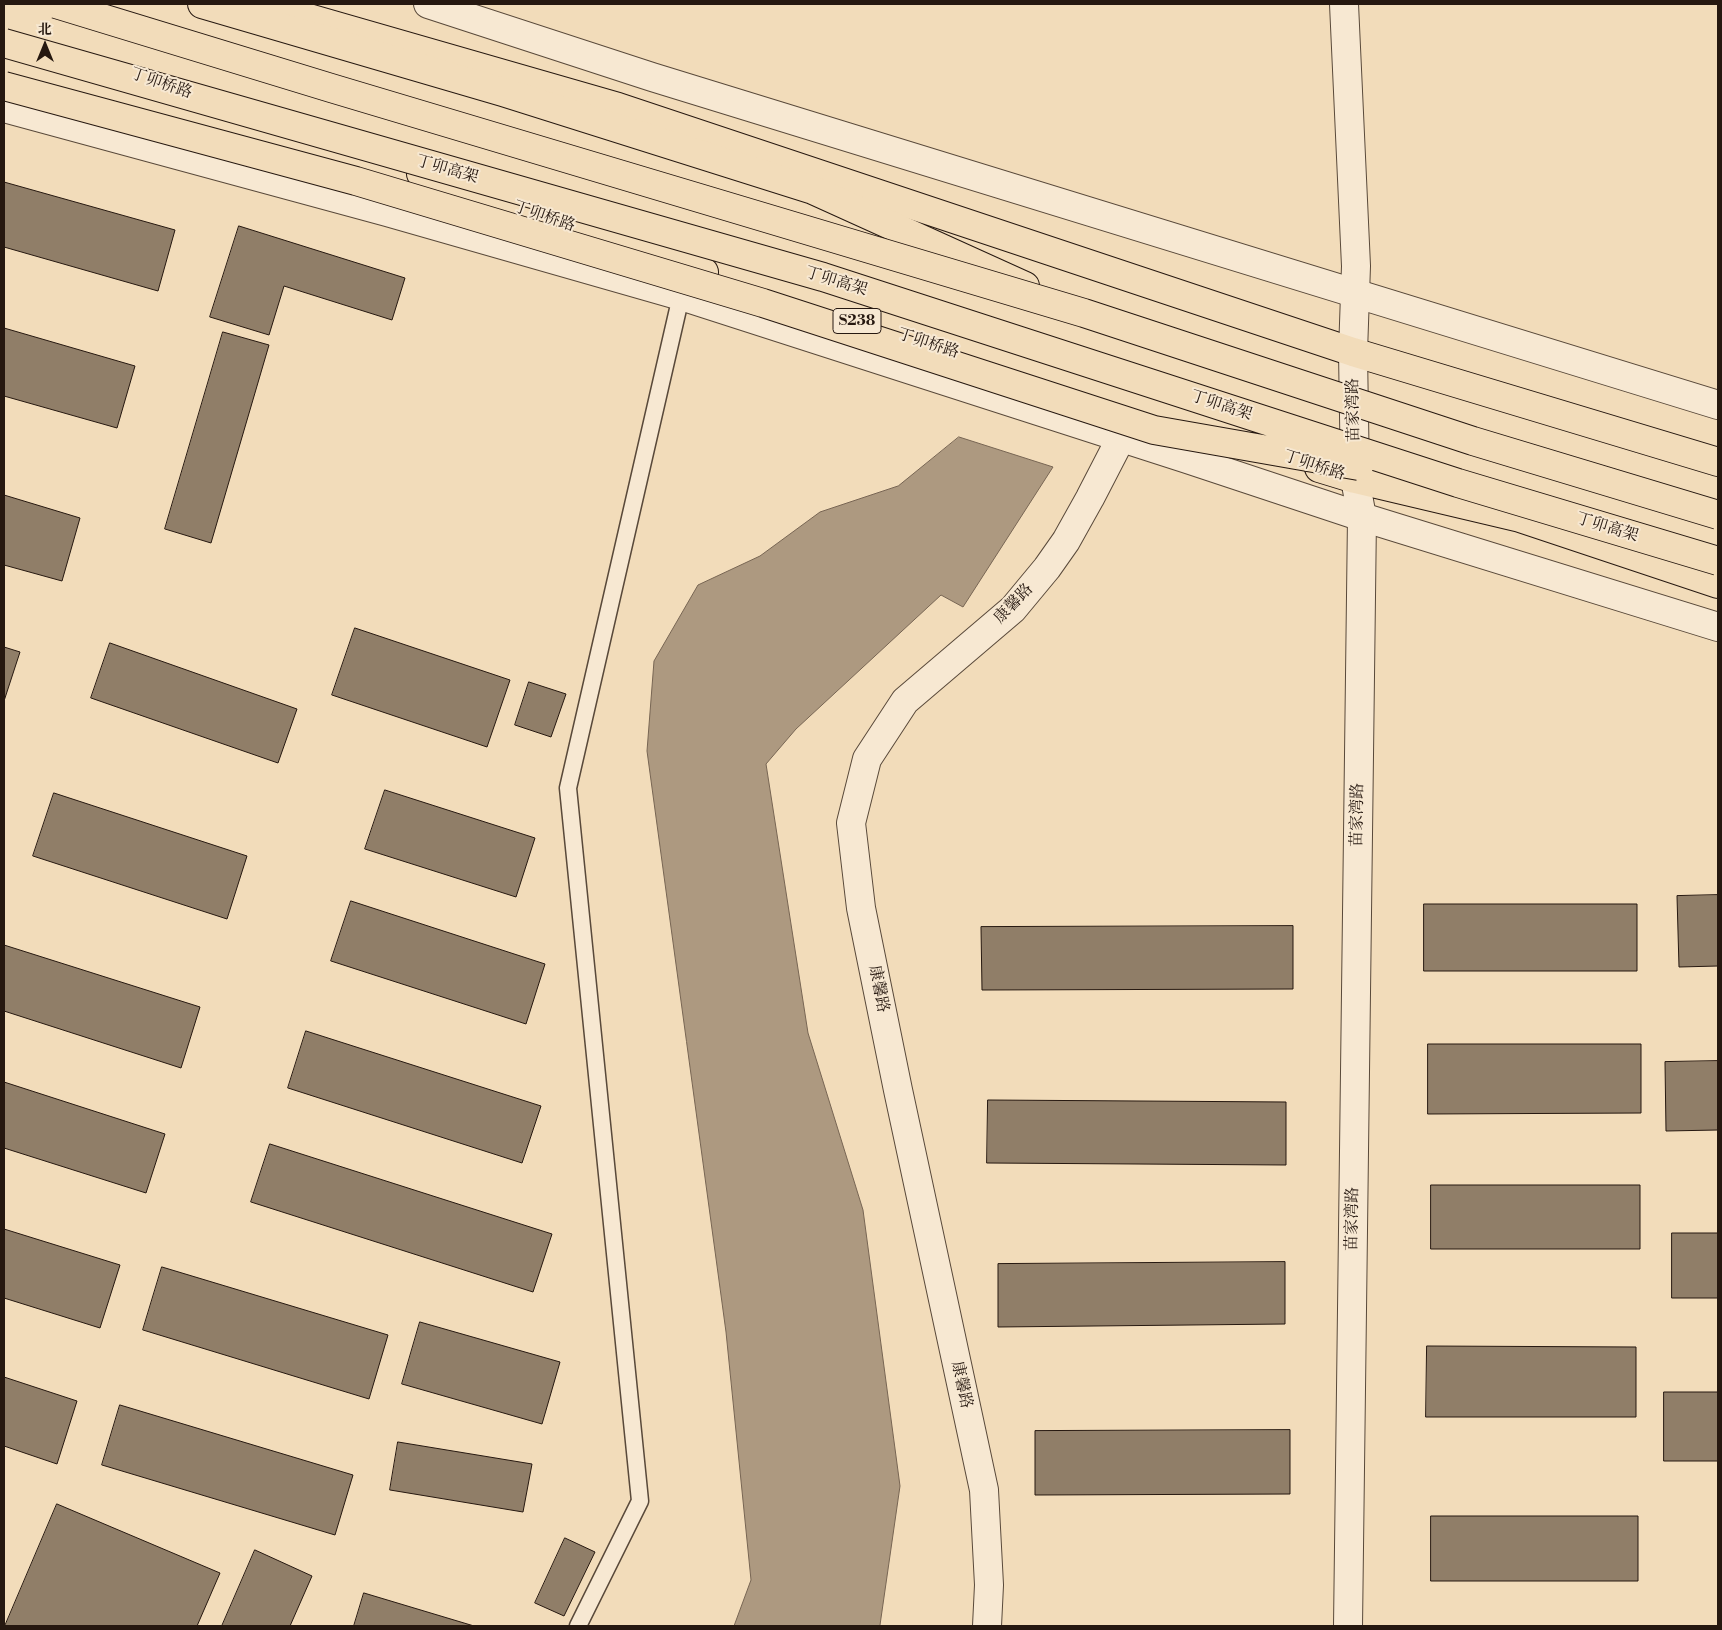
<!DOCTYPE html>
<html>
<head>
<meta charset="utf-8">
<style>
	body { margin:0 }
	#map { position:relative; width:1722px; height:1630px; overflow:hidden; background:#f2dcba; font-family:"Libre Bodoni","Noto Serif SC",serif }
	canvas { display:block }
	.frame { position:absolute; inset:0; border:5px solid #261810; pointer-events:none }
	.north { position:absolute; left:20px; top:20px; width:50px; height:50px; -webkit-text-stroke:4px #f7e8d2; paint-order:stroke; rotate:0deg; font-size:14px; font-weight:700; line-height:20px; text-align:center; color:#261810 }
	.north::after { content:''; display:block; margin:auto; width:18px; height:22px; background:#261810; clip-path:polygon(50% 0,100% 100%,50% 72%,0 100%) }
</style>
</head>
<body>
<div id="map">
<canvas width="1722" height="1630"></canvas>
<div class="frame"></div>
<div class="north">北</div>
</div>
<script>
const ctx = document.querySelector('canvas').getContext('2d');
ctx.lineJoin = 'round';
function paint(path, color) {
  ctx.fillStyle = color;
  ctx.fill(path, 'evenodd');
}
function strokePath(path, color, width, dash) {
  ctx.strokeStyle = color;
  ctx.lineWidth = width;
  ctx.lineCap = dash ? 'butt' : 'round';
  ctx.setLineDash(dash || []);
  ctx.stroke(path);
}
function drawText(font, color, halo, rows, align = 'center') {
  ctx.font = font + ' "Libre Bodoni","Noto Serif SC",serif';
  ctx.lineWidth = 4;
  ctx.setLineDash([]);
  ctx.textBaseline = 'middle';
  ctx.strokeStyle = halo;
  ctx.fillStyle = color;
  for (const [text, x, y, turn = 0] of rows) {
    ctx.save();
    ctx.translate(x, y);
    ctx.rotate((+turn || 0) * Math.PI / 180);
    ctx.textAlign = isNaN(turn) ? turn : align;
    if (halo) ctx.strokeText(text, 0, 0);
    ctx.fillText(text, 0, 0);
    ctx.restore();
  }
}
const water = new Path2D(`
	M959 437 1053 467 963 607 941 595 796 729 766 764 808 1033 863 1210 900 1486 880 1625V1626H734L751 1580 726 1332 647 751 654 661 698 585 760 556 820 512 898 486Z`);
paint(water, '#ad9980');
strokePath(water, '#776553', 1);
const building = new Path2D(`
	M4 182 175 230 158 291 4 247Z
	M239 226 405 278 392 320 284 286 269 335 210 317Z
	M4 328 135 366 117 428 4 396Z
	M223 332 269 345 211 543 165 529Z
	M4 495 80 518 62 581 4 565Z
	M355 628 510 680 487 747 332 695Z
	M110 643 297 709 278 763 91 698Z
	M4 647 20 652 4 701Z
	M529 682 566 694 551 737 515 725Z
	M385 790 535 838 516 897 365 849Z
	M54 793 247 856 227 919 33 856Z
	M1718 895V966L1679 967 1677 896Z
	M351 901 545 964 526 1024 331 961Z
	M1424 904H1637V971H1424Z
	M1293 926V989L982 990 981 927Z
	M4 945 200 1007 181 1068 4 1011Z
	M306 1031 541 1106 522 1163 288 1088Z
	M1428 1044H1641V1113L1428 1114Z
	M1718 1061V1130L1666 1131 1665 1062Z
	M4 1082 165 1134 146 1193 4 1148Z
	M988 1100 1286 1102V1165L987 1163Z
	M270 1144 552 1234 533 1292 251 1202Z
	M1431 1185H1640V1249H1431Z
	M4 1229 120 1265 100 1328 4 1298Z
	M1672 1233H1718V1298H1672Z
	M1285 1262V1324L998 1327V1264Z
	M162 1267 388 1335 369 1399 143 1330Z
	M420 1322 560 1362 542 1424 402 1384Z
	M1427 1346 1636 1347V1417H1426Z
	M4 1377 77 1401 57 1464 4 1446Z
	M1664 1392H1718V1461H1664Z
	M120 1405 353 1475 335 1535 102 1465Z
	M1290 1430V1494L1035 1495V1431Z
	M398 1442 532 1464 523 1512 390 1490Z
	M57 1504 220 1573 197 1626H5Z
	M1431 1516H1638V1581H1431Z
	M565 1538 595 1552 564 1616 535 1603Z
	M255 1550 312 1576 290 1626H222Z
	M364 1593 474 1626H354Z`);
paint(building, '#907e68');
strokePath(building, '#261810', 1);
const service = new Path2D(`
	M578 1626 640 1501 568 788 681 296 684 288`);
const minor = new Path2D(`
	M428 4 652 77 1718 405
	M4 108 387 212 681 296 1187 459 1362 517 1718 627
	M987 1626 989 1585 984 1490 898 1090 861 908 851 823 867 759 905 701 1013 609 1047 568 1066 541 1090 498 1121 438`);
const tertiary = new Path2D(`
	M1344 4 1356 266 1353 352 1355 479 1362 517 1348 1626`);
const primary = new Path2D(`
	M260 4 618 107 1353 352 1718 462
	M421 174 704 272
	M1319 468 1355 479 1520 518 1718 584`);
const trunk = new Path2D(`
	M202 4 503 92 813 190 1025 286`);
strokePath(service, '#59493a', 19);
strokePath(minor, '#59493a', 30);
strokePath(tertiary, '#59493a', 30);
strokePath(primary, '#261810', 30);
strokePath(trunk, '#261810', 30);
strokePath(service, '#f7e8d2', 16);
strokePath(minor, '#f7e8d2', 28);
strokePath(tertiary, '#f7e8d2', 28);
strokePath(primary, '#f2dcba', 28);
strokePath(trunk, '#f2dcba', 28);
const trunkBridge = new Path2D(`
	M56 4 331 88 1084 313 1473 441 1718 515
	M4 43 823 277 1458 483 1718 561
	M4 86 356 181 763 303 1154 430 1359 466`);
strokePath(trunkBridge, '#261810', 30, []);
strokePath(trunkBridge, '#f2dcba', 28);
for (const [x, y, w] of [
	[857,321,48]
]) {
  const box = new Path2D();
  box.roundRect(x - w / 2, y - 12.5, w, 25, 4);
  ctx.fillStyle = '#f7e8d2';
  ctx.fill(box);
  strokePath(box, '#261810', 1);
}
drawText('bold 15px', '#261810', null, [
	["S238",857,321]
]);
drawText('16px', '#261810', '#f7e8d2', [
	["丁卯桥路",161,84,19],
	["丁卯高架",447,170,16],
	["丁卯桥路",544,217,19],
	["丁卯高架",836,282,17],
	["丁卯桥路",928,344,18],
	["丁卯高架",1221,406,18],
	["苗家湾路",1354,410,-91],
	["丁卯桥路",1314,466,18],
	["丁卯高架",1607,528,17],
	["康馨路",1014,604,-46],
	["苗家湾路",1358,815,-89],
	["康馨路",878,989,79],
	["苗家湾路",1353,1219,-89],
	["康馨路",961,1385,78]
]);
</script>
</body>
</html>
